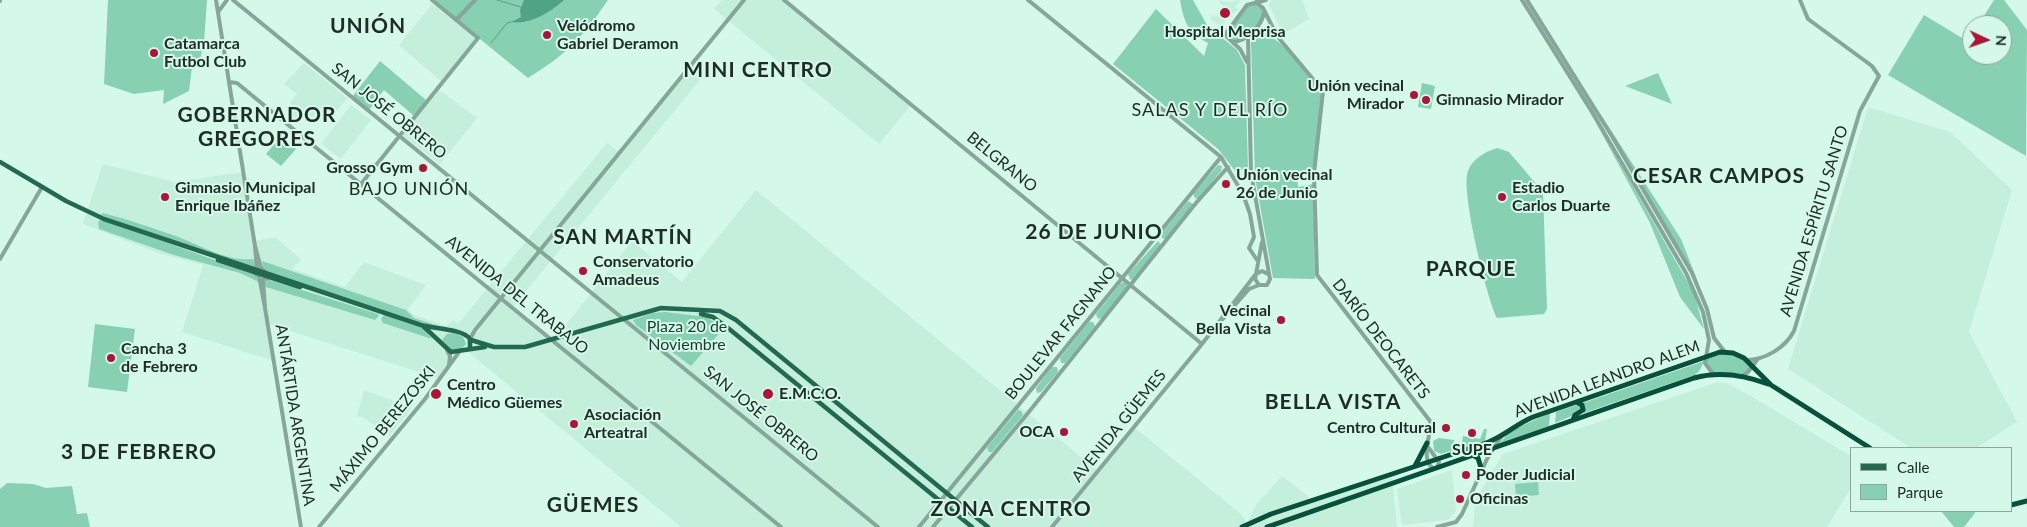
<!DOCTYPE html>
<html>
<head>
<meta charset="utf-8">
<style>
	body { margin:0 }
	#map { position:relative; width:2027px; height:527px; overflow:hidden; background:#d5f9e9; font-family:Lato,sans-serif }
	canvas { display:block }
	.legend { position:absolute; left:1850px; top:447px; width:162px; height:65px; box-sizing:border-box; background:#d5f9e9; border:1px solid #8da79b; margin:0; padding:6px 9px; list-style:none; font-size:15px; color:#202d27 }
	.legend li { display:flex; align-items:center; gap:10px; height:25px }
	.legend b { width:25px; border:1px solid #8da79b }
	.north { position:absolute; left:1962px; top:15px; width:50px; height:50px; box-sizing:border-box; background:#d5f9e9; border:1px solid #8da79b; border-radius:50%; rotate:93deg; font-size:14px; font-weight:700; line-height:20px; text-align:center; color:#202d27 }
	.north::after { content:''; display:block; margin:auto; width:18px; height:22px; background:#ab1537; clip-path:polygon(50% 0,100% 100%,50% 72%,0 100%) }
</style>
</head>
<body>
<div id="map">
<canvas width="2027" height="527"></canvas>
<ul class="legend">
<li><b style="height:6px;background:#236951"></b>Calle</li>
<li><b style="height:14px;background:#88d0b2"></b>Parque</li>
</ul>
<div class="north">N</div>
</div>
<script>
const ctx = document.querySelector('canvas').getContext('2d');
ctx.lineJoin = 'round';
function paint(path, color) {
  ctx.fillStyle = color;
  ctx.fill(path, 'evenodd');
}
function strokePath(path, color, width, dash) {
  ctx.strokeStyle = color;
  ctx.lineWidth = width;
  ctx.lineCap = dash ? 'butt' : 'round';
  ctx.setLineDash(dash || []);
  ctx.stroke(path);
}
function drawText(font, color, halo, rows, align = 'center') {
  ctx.font = font + ' Lato,sans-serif';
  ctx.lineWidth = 4;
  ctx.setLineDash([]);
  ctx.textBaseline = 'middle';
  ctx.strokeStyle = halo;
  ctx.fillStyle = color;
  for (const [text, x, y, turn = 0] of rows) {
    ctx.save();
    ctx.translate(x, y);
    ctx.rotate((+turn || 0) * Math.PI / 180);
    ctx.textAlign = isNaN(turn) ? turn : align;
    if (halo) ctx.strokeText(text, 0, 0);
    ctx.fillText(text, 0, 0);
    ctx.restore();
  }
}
paint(new Path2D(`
	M722 0H784L912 104 879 144 714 9Z
	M1218 0 1229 2 1241 0 1235 7 1238 9 1233 14 1231 12 1221 27 1210 18 1213 15 1216 17 1224 8Z
	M1271 0H1302L1309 19 1283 34 1269 5Z
	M432 4 475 38 441 81 399 45Z
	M304 63 347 98 332 117 325 112 319 111 311 120 304 114 298 121 288 114 294 107 290 103 297 94 284 84Z
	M692 64 704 75 512 308 554 340 632 241 682 282 756 190 1098 471 1134 427 1241 514 1247 523 1256 505 1282 476 1307 495 1310 502 1392 477 1397 527H681L457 343 448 369 441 379 268 324 274 361 182 332 203 265 161 254 83 224 103 164 175 182 243 172 255 241 275 237 301 259 293 269 345 287 364 262 426 285 408 309 412 314 446 326 453 320 458 324 607 143 619 152Z
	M439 90 477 118 440 164 404 136V132Z
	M351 105 371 120 341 159 321 144Z
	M1868 107 1950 132 2012 190 1969 332 2017 422 1976 448H1911L1788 369Z
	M1718 382 1726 383 1751 396 1851 456V488L1827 527H1473L1476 499 1503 454Z
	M364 390 411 407V409L390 435 362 417 357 416Z
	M1452 470 1456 511 1448 520 1402 525 1397 489Z`), '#c3efdb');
paint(new Path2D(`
	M108 0H207L204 43 198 67H192L189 91 163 104 164 90 134 94 104 84Z
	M432 0H608C583 37 567 54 528 78Z
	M1180 0H1193L1207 25 1237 50 1245 65 1248 168 1236 172 1218 149 1113 64 1156 9 1204 56 1208 43C1188 32 1184 23 1180 0Z
	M1994 0H2004L2027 30 2026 156 1888 75 1924 15 1967 41 1972 34V55H2002V25H1978Z
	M1256 2 1263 8 1264 16 1248 37 1237 42 1229 39 1228 30 1247 5Z
	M1263 34C1282 37 1307 74 1319 89L1321 95 1313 170 1297 172 1298 187 1313 184 1315 279 1273 278 1255 177 1251 42 1256 36Z
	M380 61 426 100 414 116 384 90 369 110 352 97Z
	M1658 73 1672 104 1625 86Z
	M1422 83 1435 86 1431 109 1418 107Z
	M1598 110 1681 239 1698 282Z
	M1593 117 1694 293 1704 329 1680 297 1650 223Z
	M281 136 296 149 281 166 266 154Z
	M1497 148 1509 152 1543 192 1547 309 1544 314 1497 318C1487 299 1460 189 1468 171 1472 159 1485 152 1497 148Z
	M1218 165 1222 166 1221 171 1198 199 1195 198 1193 194Z
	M1188 201 1193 204 1165 239 1162 238 1160 235Z
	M103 213C127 219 152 228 176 236 200 245 227 262 253 259L256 269 106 217 101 215Z
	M101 219 256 275 259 282 240 273 174 255 99 229 98 222Z
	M1158 241 1161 245 1132 280 1130 279 1128 274Z
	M262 261 406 310 414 318 445 328 441 329 266 271 263 267Z
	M267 279 378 314 379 316 375 320 266 287 264 280Z
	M1124 282 1128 286 1102 318 1098 319 1096 314 1121 283Z
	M665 312 706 317 724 328 691 366 636 325 633 320 653 313Z
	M384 315 421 327 432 339 383 323 381 319Z
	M1089 322H1093L1095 326 1065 363H1061L1060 358Z
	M95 324 135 329 127 392 88 387Z
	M455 333 463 337 466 344 461 349 453 351 442 340 447 334Z
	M1733 353 1752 366 1747 374H1713L1706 367V357L1713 354Z
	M1704 361 1700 370 1695 375 1584 413 1583 403Z
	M1052 367H1057L1058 372 1041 392 1037 393 1036 388Z
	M1579 404 1581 412 1555 423 1556 412Z
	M1018 410 1021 411 1023 415 992 452H989L987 448 989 445Z
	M1550 413 1549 426 1499 444 1510 431Z
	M1484 429H1487L1485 441 1461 449 1463 436 1480 439Z
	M1439 438 1454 440 1453 450 1441 454 1434 451 1433 441Z
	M1538 482 1539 495 1516 497 1515 484Z
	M7 483 33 484 46 488 72 486 77 514 87 513 90 527H0V489Z
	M1941 511H1975V513L1964 527H1954Z`), '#88d0b2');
paint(new Path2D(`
	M524 0H564C551 12 530 25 511 22L521 17 520 10Z`), '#50a384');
strokePath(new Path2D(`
	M497 0 521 7
	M491 43 507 23 511 22`), '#50a384', 1);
strokePath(new Path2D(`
	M216 0 255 246 257 270
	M233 0 878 527
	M784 0 1202 344
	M1028 0 1221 157 1243 194 1250 214 1254 237 1249 248 1257 260
	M1522 0 1592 112 1686 273 1703 312 1709 340 1705 363 1713 374
	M1527 0 1613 138 1692 273 1707 309 1714 338 1725 352
	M0 1V0
	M1256 2 1263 8 1277 36 1323 91 1314 173 1317 275 1430 421C1432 434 1419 460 1434 469
	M218 12 227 0
	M456 20 475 0
	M1251 36 1265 33 1275 35
	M1248 37 1251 173 1270 279 1267 285H1259L1255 279 1256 274 1262 271 1268 274
	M1233 42C1247 41 1261 27 1264 13
	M1247 62 1240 49 1227 37V32L1247 5 1266 0
	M229 82 237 83 265 106 781 527
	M361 184 478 38 432 0
	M255 246 261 268 265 272
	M0 259 42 187
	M256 274 259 276 265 308
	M1256 274 1262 242
	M269 278H264L263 280 265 308 301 527
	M1221 321 1249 289 1259 285
	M470 339 475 330 744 0
	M447 350 450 356 449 365
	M1746 360C1765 360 1785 348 1794 331L1860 111 1879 76 1872 66 1808 19 1800 0
	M1742 376 1748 372 1757 360
	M1428 447 1439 462 1437 468
	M319 527 425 399 459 352
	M919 527 1221 157
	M933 527 1028 413 1196 203 1228 167
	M1052 527 1202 344 1255 275
	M1437 527 1456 522 1462 514 1487 459 1501 437`), '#85a698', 4);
strokePath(new Path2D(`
	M0 162 66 201 104 219 421 325C435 329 463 329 470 339V349
	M218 260 300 287
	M701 314 713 317 728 328 972 527
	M424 327 451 352 485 347
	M471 340 494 347H525L661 308 720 311 736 320 988 527`), '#236951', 4.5);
strokePath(new Path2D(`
	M1573 420 1575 415 1583 410 1582 405 1577 402
	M1473 455 1478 458 1482 471
	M1415 466 1427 443
	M2011 505 2027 501
	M1242 527 1271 514 1486 443C1503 437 1516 424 1533 417L1720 352 1733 353 1744 358 1771 385 1870 448
	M1267 527 1694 378C1719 371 1744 375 1768 384`), '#08503b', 5);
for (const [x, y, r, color] of [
	[1225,13,6,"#ab1537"],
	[547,35,5,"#ab1537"],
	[154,53,5,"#ab1537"],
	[1414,95,5,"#ab1537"],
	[1426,100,5,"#ab1537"],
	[423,168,5,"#ab1537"],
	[1226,184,5,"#ab1537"],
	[165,197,5,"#ab1537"],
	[1502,197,5,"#ab1537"],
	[583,271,5,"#ab1537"],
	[1281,320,5,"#ab1537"],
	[111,358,5,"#ab1537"],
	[436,394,6,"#ab1537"],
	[768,394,6,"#ab1537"],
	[574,424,5,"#ab1537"],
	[1446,428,5,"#ab1537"],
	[1064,432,5,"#ab1537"],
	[1472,433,5,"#ab1537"],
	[1466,475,5,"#ab1537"],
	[1460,499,5,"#ab1537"]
]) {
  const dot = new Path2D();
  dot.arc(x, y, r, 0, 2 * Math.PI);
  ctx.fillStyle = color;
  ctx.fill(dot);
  strokePath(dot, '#d5f9e9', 2);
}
drawText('bold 16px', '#202d27', '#d5f9e9', [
	["Velódromo",557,26],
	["Gabriel Deramon",557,44],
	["Hospital Meprisa",1225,32,"center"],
	["Catamarca",164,44],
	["Futbol Club",164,62],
	["Unión vecinal",1404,86,"right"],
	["Mirador",1404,104,"right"],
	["Gimnasio Mirador",1436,100],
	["Grosso Gym",413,168,"right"],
	["Unión vecinal",1236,175],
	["26 de Junio",1236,193],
	["Gimnasio Municipal",175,188],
	["Enrique Ibáñez",175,206],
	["Estadio",1512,188],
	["Carlos Duarte",1512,206],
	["Conservatorio",593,262],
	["Amadeus",593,280],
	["Vecinal",1271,311,"right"],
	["Bella Vista",1271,329,"right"],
	["Cancha 3",121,349],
	["de Febrero",121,367],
	["Centro",447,385],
	["Médico Güemes",447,403],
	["E.M.C.O.",779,394],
	["Asociación",584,415],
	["Arteatral",584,433],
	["Centro Cultural",1436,428,"right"],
	["OCA",1054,432,"right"],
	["SUPE",1472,450,"center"],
	["Poder Judicial",1476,475],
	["Oficinas",1470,499]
], 'left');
drawText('16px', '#202d27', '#d5f9e9', [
	["SAN JOSÉ OBRERO",389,111,39],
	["BELGRANO",1002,162,39],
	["AVENIDA ESPÍRITU SANTO",1814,221,-73],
	["AVENIDA DEL TRABAJO",517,295,39],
	["BOULEVAR FAGNANO",1061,333,-51],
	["DARÍO DEOCARETS",1381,339,52],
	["AVENIDA LEANDRO ALEM",1607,379,-20],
	["SAN JOSÉ OBRERO",761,414,39],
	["ANTÁRTIDA ARGENTINA",295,415,81],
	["AVENIDA GÜEMES",1119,426,-51],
	["MÁXIMO BEREZOSKI",383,429,-51]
]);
drawText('16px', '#173c2f', '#d5f9e9', [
	["Plaza 20 de",687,327],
	["Noviembre",687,345]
]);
ctx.letterSpacing = '1px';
drawText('18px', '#202d27', '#d5f9e9', [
	["SALAS Y DEL RÍO",1210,110],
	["BAJO UNIÓN",409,189]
]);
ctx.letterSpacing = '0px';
ctx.letterSpacing = '1px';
drawText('bold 21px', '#202d27', '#d5f9e9', [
	["UNIÓN",368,26],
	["MINI CENTRO",758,70],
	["GOBERNADOR",257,115],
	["GREGORES",257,139],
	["CESAR CAMPOS",1719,176],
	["26 DE JUNIO",1094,232],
	["SAN MARTÍN",623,237],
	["PARQUE",1471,269],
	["BELLA VISTA",1333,402],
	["3 DE FEBRERO",139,452],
	["GÜEMES",593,505],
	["ZONA CENTRO",1011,509]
]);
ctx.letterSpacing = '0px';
</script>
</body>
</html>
